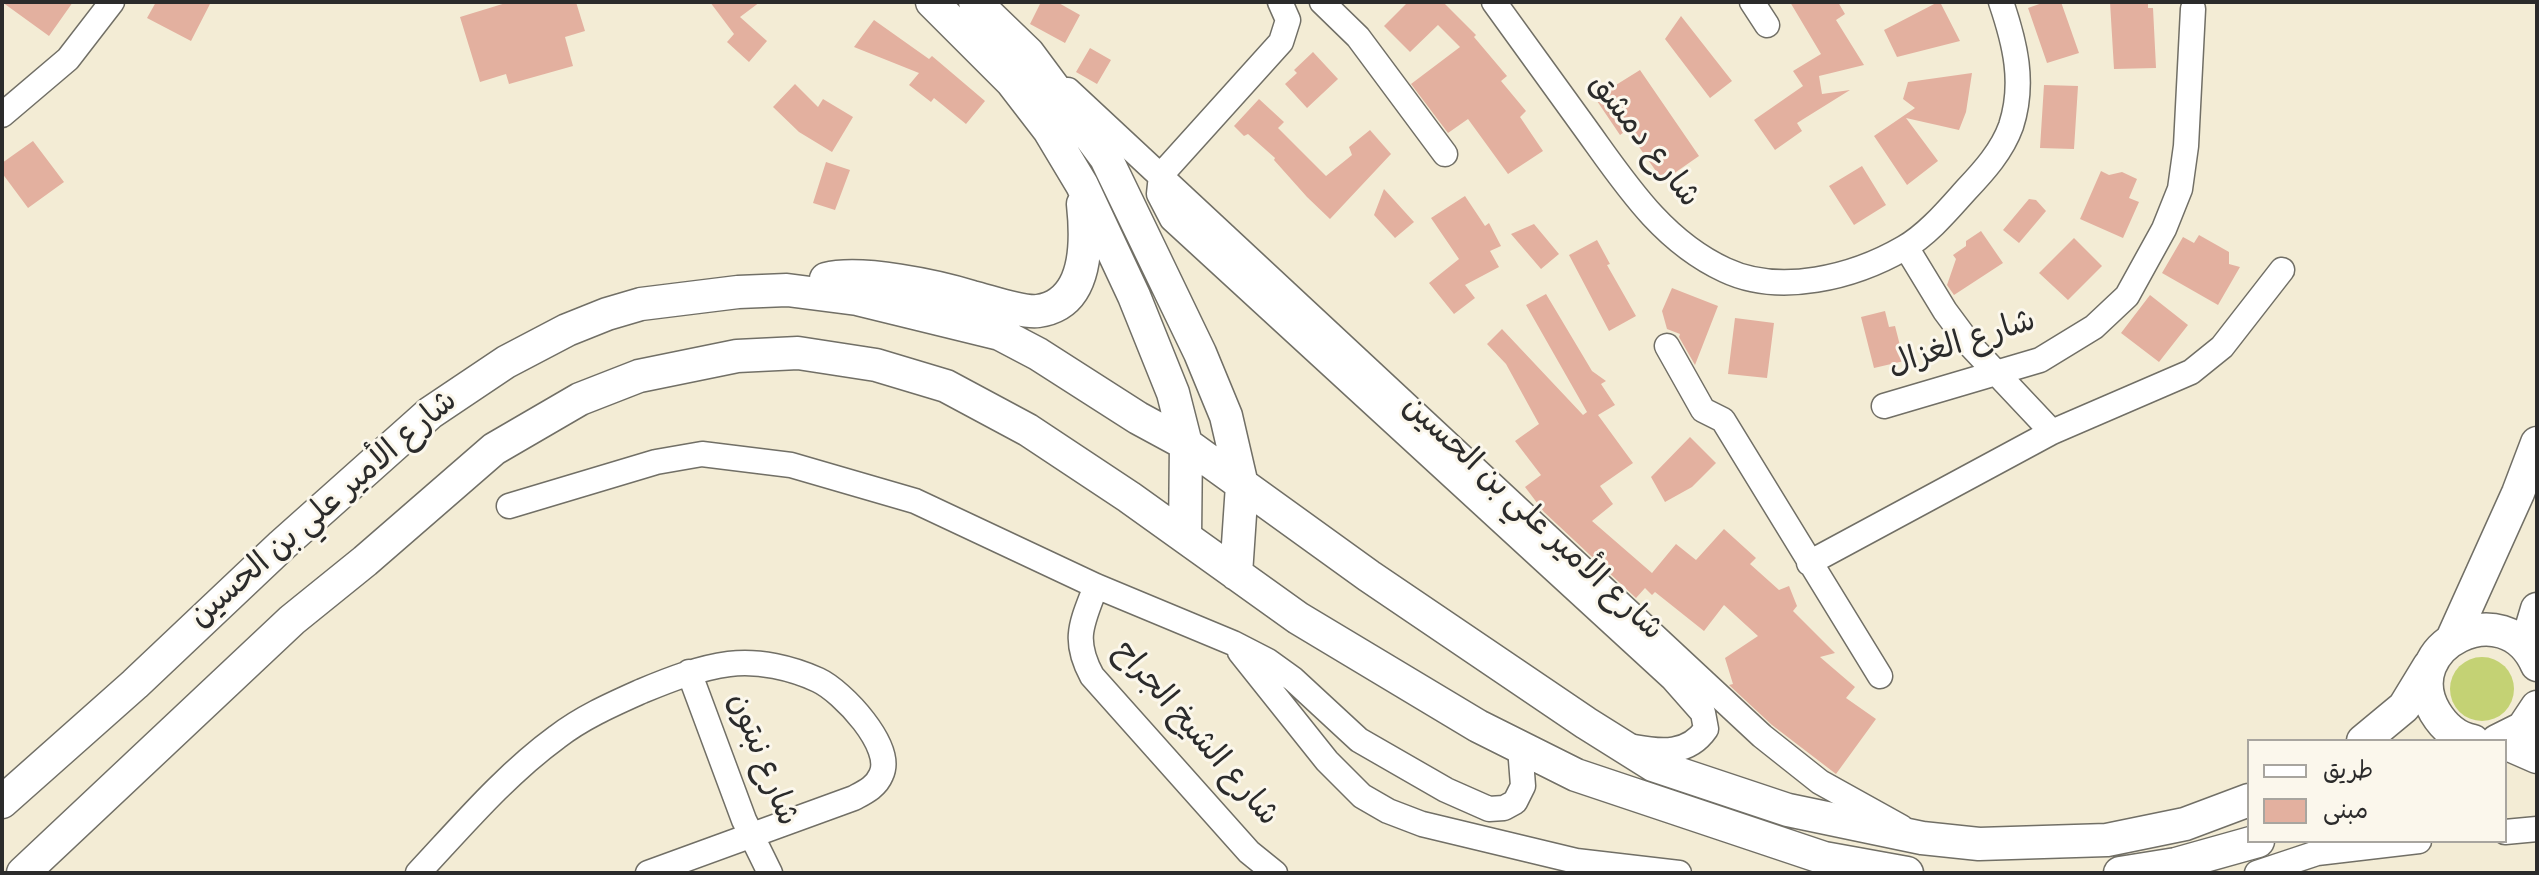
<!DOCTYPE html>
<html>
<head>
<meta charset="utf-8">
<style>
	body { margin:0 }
	#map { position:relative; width:2539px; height:875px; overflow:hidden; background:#f3ecd5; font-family:Dekko,"Playpen Sans Arabic",sans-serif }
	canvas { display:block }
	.frame { position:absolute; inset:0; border:4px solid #2b2b2b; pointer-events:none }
	.legend { position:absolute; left:2247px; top:739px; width:260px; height:104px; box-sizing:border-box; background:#fbf7ec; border:2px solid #a8a59f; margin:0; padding:10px 14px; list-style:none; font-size:24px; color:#2b2b2b }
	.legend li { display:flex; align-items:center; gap:16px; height:40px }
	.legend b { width:40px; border:2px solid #a8a59f }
</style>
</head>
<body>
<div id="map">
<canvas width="2539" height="875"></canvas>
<div class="frame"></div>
<ul class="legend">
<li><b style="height:10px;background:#fff"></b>طريق</li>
<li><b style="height:22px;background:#e3b09f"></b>مبنى</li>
</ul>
</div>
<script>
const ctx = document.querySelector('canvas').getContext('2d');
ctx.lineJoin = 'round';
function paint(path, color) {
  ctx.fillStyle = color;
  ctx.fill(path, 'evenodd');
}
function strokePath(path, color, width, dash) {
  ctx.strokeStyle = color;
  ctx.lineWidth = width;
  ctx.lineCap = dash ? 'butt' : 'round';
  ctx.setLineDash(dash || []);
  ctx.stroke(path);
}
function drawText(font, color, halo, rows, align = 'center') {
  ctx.font = font + ' Dekko,"Playpen Sans Arabic",sans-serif';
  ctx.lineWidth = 6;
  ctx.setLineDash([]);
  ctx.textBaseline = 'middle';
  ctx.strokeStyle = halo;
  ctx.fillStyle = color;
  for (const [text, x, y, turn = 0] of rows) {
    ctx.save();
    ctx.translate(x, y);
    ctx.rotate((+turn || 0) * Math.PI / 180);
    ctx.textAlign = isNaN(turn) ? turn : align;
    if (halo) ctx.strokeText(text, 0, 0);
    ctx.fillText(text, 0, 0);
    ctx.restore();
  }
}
paint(new Path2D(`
	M2450 689a32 32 0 1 1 64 0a32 32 0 1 1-64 0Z`), '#c4d274');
paint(new Path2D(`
	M2 2H73L49 36Z
	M156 2H211L191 41 147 18Z
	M509 2H576L585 31 565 37 573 66 509 84 506 74 480 82 460 17Z
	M710 2H760L740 17 767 41 749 62 727 42 734 34Z
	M1041 2H1057L1080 15 1065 43 1030 24Z
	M1408 2H1443L1476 35 1474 37 1507 76 1501 81 1526 111 1520 117 1543 151 1508 174 1468 119 1448 133 1411 84 1460 47 1438 25 1410 52 1384 26Z
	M1790 2H1838L1845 14 1836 20 1864 65 1819 76 1822 94 1850 90 1797 123 1802 131 1775 150 1754 120 1803 86 1793 71 1821 54Z
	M1938 2H1940L1960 41 1897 57 1884 30Z
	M2045 2H2061L2079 53 2047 63 2028 8Z
	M2110 2H2148V8H2153L2156 68 2114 69Z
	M1681 16 1732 81 1710 98 1665 39Z
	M874 20 929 59 932 56 985 101 966 124 934 98 931 102 909 85 919 73 854 47Z
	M1090 48 1111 60 1097 84 1076 72Z
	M1313 52 1338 79 1307 108 1285 84 1297 73 1294 70Z
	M1640 70 1699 156 1663 181 1627 130 1620 135 1595 98Z
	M1972 73 1966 112 1959 130 1906 118 1938 161 1907 185 1874 136 1915 108 1903 99 1908 82Z
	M795 84 818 107 823 99 853 117 832 152 799 132 773 107Z
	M2044 85 2078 86 2074 149 2040 148Z
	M1259 99 1284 122 1278 128 1326 176 1352 155 1349 147 1370 130 1391 154 1330 219 1307 197 1274 160 1275 158 1248 134 1244 136 1234 126Z
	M33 141 64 182 28 208 2 173V163Z
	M826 162 850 170 835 210 813 203Z
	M1862 166 1886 205 1854 225 1829 186Z
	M2101 171 2109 175 2122 172 2137 179 2129 198 2139 202 2123 238 2080 219Z
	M1384 189 1414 222 1395 238 1374 215Z
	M1465 196 1485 226 1489 223 1501 246 1490 251 1499 267 1465 285 1475 298 1454 314 1429 283 1459 259 1431 218Z
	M2029 199 2036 200 2046 211 2019 243 2003 230Z
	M1534 224 1559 254 1541 269 1511 234Z
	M1981 231 2003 263 1954 295 1947 285 1956 259 1953 255 1966 246V241Z
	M2199 235 2229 252V264L2240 267 2218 305 2162 273 2183 237 2194 243Z
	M2074 238 2102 266 2068 300 2039 273Z
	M1597 240 1610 264 1607 265 1636 316 1609 331 1569 255Z
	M1672 288 1718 306 1695 365 1679 337 1680 334 1667 329 1662 311Z
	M1546 294 1592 371 1606 381 1601 384 1615 405 1598 415 1633 463 1600 486 1613 504 1592 521 1652 573 1676 544 1696 560 1724 529 1756 558 1750 564 1779 590 1789 586 1797 606 1793 611 1835 653 1820 657 1855 687 1846 698 1876 719 1836 774 1772 725 1729 685 1733 684 1725 658 1758 636 1724 605 1704 631 1655 592 1652 595 1645 588 1636 598 1544 512 1525 487 1541 475 1515 441 1539 424 1506 364 1487 344 1502 329 1583 415 1587 412 1526 305Z
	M2150 295 2188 325 2159 362 2121 333Z
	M1885 311 1889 327 1895 326 1904 361 1874 368 1861 317Z
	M1735 318 1774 323 1767 378 1728 374Z
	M1690 437 1716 463 1692 487 1665 502 1651 477Z`), '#e3b09f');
const minor = new Path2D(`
	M1322 2 1358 37 1445 154
	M1494 2C1524 43 1553 84 1583 125 1623 180 1660 240 1725 270 1780 296 1854 277 1904 248 1928 234 1948 210 1966 190 1984 171 2002 151 2011 126 2025 83 2015 43 2001 2
	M1752 2 1767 25
	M1068 90 1762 736 1820 782 1901 827
	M2 115 68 59 112 2
	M1161 175 1159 194 1172 219 1673 679 1703 713 1706 729C1688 755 1661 752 1634 747
	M1161 175 1281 42 1288 20 1280 2
	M1906 247 1945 311 1971 346 2052 432
	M1667 346 1703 410 1723 420 1880 676
	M1884 406 2040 360 2094 327 2127 296 2164 229 2180 189 2186 146 2193 9
	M509 506 656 462 702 454 791 465 915 501 1096 586 1233 643 1268 661 1293 679 1359 740 1446 790 1489 809 1504 808 1515 802 1523 786 1520 747
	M1809 563 2052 432 2191 372 2222 347 2282 270
	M1096 586C1082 623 1072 639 1092 676L1249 852 1275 873
	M1240 652 1327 761 1362 796 1388 811 1422 824 1576 861 1679 873
	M689 672 744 820 770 873
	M2505 832 2537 829
	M418 873C462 826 505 775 557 737 583 717 613 704 642 691 671 679 699 668 729 664 758 660 792 668 818 680 842 691 895 747 881 775 876 787 865 792 854 798L648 873
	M2257 873 2317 853 2419 841`);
const major = new Path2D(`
	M932 2 1012 82 1049 130 1082 185 1134 296 1173 393 1186 444 1185 537
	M975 2 1028 53 1106 158 1200 353 1226 416 1242 485 1236 574
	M826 279C861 270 937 286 972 297 989 301 1022 313 1038 311 1089 304 1087 241 1083 204
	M2453 637 2518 493 2537 443
	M2526 646 2537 609
	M2363 741 2404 707 2429 666
	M2473 741C2457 738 2444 727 2435 712 2396 646 2505 591 2537 665
	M2497 741 2523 728 2537 707
	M2505 743 2537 757
	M2 802 135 684 282 545 430 413 506 362 567 330 607 314 641 304 738 292 787 290 857 299 1000 334 1038 354 1138 418 1186 444 1369 576 1586 723 1653 765 1788 810 1922 838 1979 844 2107 840 2185 824 2249 800
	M23 873 292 620 365 561 494 449 580 399 639 376 737 356 798 353 876 365 946 386 1028 430 1129 497 1298 618 1478 726 1576 775 1824 858 1907 873
	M2120 873 2176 864 2258 841`);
strokePath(minor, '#716f66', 27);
strokePath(major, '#716f66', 35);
strokePath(minor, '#fff', 24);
strokePath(major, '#fff', 32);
drawText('32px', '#2b2b2b', '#fbf7ec', [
	["شارع دمشق",1641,143,52],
	["شارع الغزال",1963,347,-18],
	["شارع الأمير علي بن الحسين",326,512,-41],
	["شارع الأمير علي بن الحسين",1530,521,43],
	["شارع الشيخ الجراح",1193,736,49],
	["شارع نبتون",759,761,68]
]);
</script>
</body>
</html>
